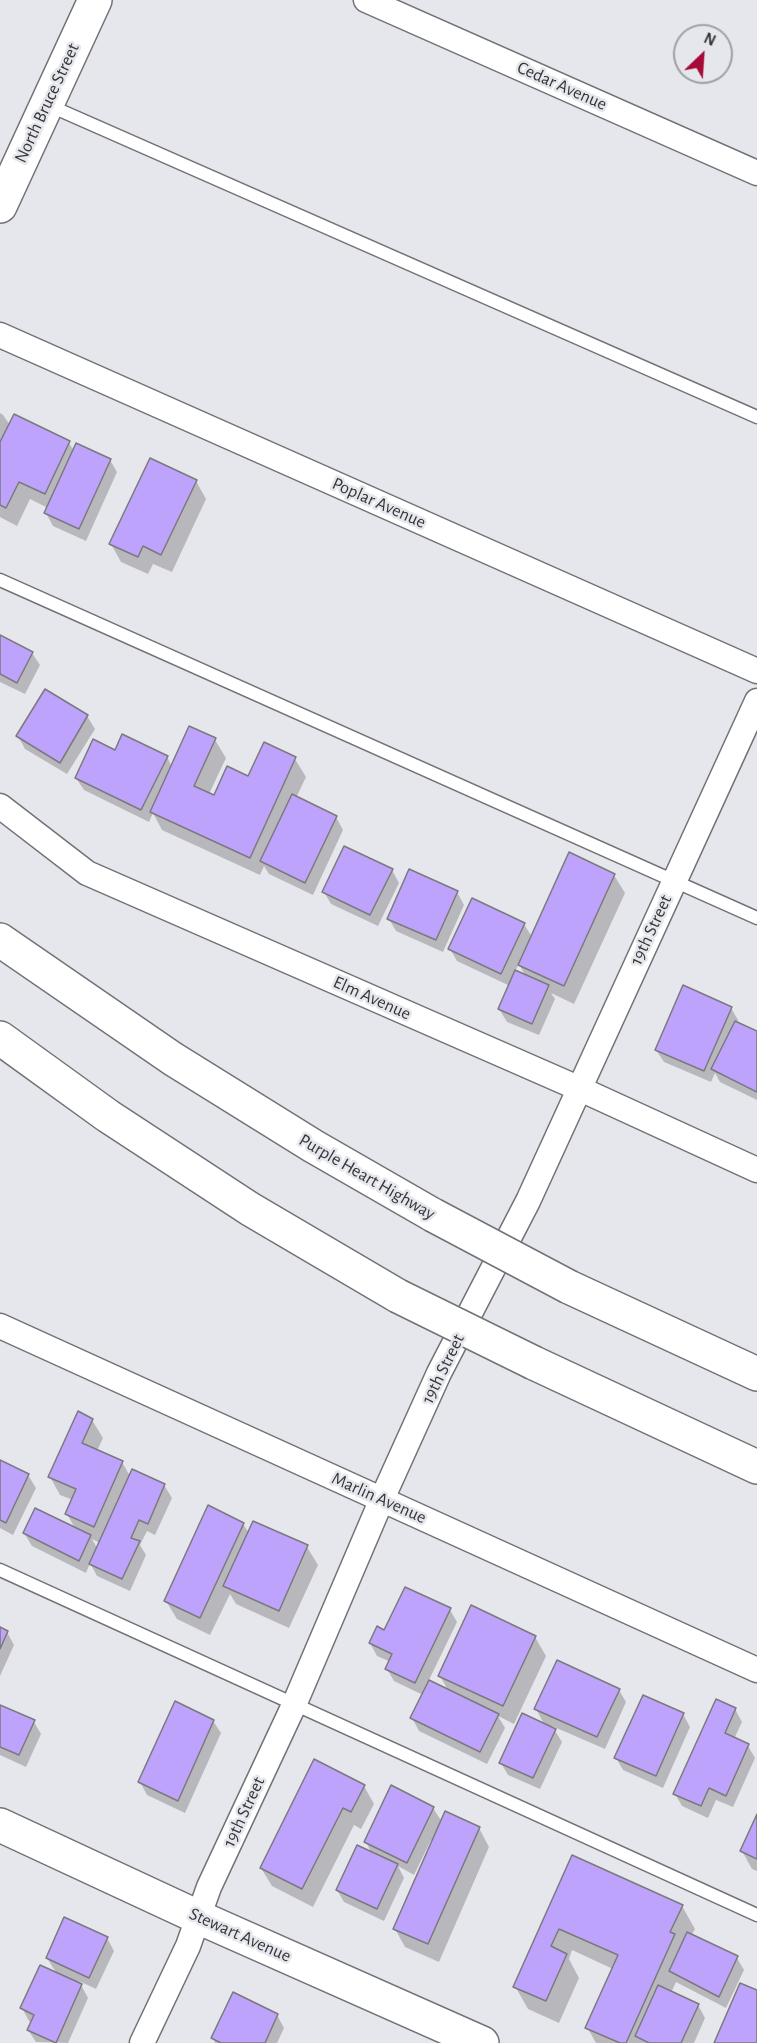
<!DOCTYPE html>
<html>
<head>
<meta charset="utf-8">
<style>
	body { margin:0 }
	#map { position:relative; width:757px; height:2043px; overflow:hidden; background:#e6e7ec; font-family:"Alegreya Sans",sans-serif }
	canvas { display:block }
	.north { position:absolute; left:673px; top:24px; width:60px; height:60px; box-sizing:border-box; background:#e6e7ec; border:2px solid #9fa0a4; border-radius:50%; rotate:25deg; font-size:16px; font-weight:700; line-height:24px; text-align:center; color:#353638 }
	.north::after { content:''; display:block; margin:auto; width:21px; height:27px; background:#a50a39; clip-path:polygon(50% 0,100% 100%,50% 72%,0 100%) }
</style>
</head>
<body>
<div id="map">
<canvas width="757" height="2043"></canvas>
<div class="north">N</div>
</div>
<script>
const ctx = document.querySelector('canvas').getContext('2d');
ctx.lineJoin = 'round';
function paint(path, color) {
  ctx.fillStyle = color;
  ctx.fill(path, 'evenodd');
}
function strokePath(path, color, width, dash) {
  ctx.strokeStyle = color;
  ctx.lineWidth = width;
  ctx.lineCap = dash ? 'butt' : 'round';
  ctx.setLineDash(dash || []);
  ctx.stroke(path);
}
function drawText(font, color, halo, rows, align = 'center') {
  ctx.font = font + ' "Alegreya Sans",sans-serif';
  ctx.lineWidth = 5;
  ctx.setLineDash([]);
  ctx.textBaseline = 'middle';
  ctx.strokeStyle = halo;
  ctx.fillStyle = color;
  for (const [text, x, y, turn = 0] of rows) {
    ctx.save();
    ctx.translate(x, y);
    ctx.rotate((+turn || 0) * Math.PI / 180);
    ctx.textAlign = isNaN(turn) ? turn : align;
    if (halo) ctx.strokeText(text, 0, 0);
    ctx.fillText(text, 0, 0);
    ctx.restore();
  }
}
paint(new Path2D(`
	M0 413 3 415 10 425 14 416 69 443 74 451 110 460 117 472 86 541 53 526 46 513 48 508 30 499 17 526 0 517Z
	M196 481 206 499 172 572 153 564 148 574 121 562 111 544Z
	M0 637 32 653 40 665 25 694 0 682Z
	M46 691 87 716 95 729 67 774 25 749 18 736Z
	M215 740 226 758 209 794 215 797 249 778 295 759 306 777 296 798 336 817 343 830 313 895 269 874 264 866 260 875 162 830 153 813 149 822 84 790 76 778 116 752 167 757 172 767Z
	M392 870 399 883 378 926 331 904 324 892Z
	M614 875 625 893 574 1004 551 993 555 999 539 1035 507 1022 499 1009 510 986 457 961 450 949 524 924 532 937ZM519 963 520 966 526 977 515 972Z
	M457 892 464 905 443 952 396 931 389 919Z
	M731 1008 738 1020 737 1023 757 1033V1100L720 1082 715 1073 711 1082 664 1062 656 1050Z
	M92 1420 103 1438 97 1451 122 1462 130 1476 164 1485 172 1498 155 1535 147 1531 140 1545 146 1555 130 1591 97 1576 90 1563 86 1573 32 1546 24 1533 76 1530 67 1514 73 1500 60 1495 50 1477ZM92 1539 100 1543 97 1548Z
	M0 1462 28 1475 36 1488 13 1535 0 1528Z
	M243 1524 249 1533 307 1547 318 1565 289 1628 236 1604 230 1594 210 1635 177 1619 166 1601Z
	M472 1607 535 1637 546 1656 514 1724 498 1716 505 1728 487 1764 419 1731 412 1718 423 1695 394 1681 387 1669 391 1662 377 1656 370 1643 385 1632 450 1610 457 1622 428 1682 449 1692 440 1676Z
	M0 1629 7 1632 14 1645 0 1676Z
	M619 1690 626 1702 605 1749 552 1726 562 1742 540 1789 508 1775 501 1763 545 1726 536 1709Z
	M0 1707 34 1722 41 1734 26 1767 0 1755Z
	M735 1709 742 1722 734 1739 748 1746 755 1758 733 1807 716 1800 708 1818 682 1806 675 1794Z
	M683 1714 690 1727 663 1788 623 1770 616 1758Z
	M213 1721 221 1733 185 1813 147 1795 140 1782Z
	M364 1786 374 1804 361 1829 354 1825 313 1907 272 1886 261 1868Z
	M433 1808 442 1822 479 1828 489 1847 439 1962 405 1947 395 1929 433 1841 431 1840 414 1875 398 1866 404 1878 384 1921 344 1902 337 1890 372 1854 366 1842Z
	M757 1818V1871L752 1869 742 1851Z
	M573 1857 682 1906 695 1929 691 1936 737 1958 744 1970 726 2008 676 1982 671 1993 698 2005 705 2018 694 2043H596L587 2027 613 1969 572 1950 569 1959 579 1978 559 2023 528 2009 515 1986Z
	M107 1938 114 1951 96 1989 79 1981 88 1998 68 2043 36 2042 28 2030 32 2022 29 2021 22 2008 57 1974 47 1958Z
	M277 2015 284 2028 277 2043H215L213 2038Z`), '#0003');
const building = new Path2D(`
	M14 414 70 441 45 494 19 482 6 508 0 505V442Z
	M76 443 111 459 79 529 44 513Z
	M150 458 197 480 161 555 143 546 138 557 109 544Z
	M0 635 33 652 17 683 0 674Z
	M45 689 88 715 60 763 16 736Z
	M189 726 216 738 194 786 214 795 227 766 248 776 264 742 296 757 250 858 150 812Z
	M122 734 168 756 141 810 75 778 93 739 115 750Z
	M292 794 337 816 305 883 260 861Z
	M344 846 393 869 370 915 322 892Z
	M569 852 615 874 564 986 518 965Z
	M409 869 458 891 436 940 387 919Z
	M472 898 525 923 501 974 448 949Z
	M515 970 549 985 532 1024 498 1009Z
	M683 985 732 1007 704 1071 655 1050Z
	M735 1021 757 1031V1092L711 1069Z
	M78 1411 93 1419 82 1443 123 1461 94 1527 65 1514 76 1489 48 1477Z
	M0 1460 29 1474 6 1523 0 1520Z
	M132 1469 165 1484 148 1524 139 1520 131 1538 140 1541 122 1579 89 1564Z
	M208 1505 244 1523 200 1618 164 1601Z
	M35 1508 91 1535 79 1561 23 1533Z
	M253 1521 308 1545 279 1611 223 1586Z
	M405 1587 451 1608 415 1683 385 1669 392 1654 369 1643 377 1626 384 1630Z
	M471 1605 536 1636 503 1706 438 1676Z
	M0 1627 8 1631 0 1649Z
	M557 1660 620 1689 597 1737 534 1709Z
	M429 1680 499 1714 480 1752 410 1718Z
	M643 1695 684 1713 656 1776 614 1758Z
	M716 1699 736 1708 725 1733 749 1744 726 1796 709 1788 701 1806 673 1794Z
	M175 1701 214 1720 178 1801 138 1782Z
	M0 1705 35 1720 19 1755 0 1747Z
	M522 1713 556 1729 533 1778 499 1763Z
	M314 1759 365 1785 351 1812 343 1808 302 1889 260 1868Z
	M391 1785 434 1807 407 1863 364 1842Z
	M445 1811 480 1827 428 1944 393 1929Z
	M757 1814V1859L740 1851Z
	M357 1845 398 1864 377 1909 336 1890Z
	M572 1855 683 1905 670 1932 675 1934 626 2043H620L585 2028 618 1955 559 1929 551 1946 567 1954 546 2001 513 1987Z
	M64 1917 108 1937 89 1978 46 1958Z
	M687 1932 738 1956 719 1997 669 1971Z
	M40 1965 82 1984 56 2043 27 2030 34 2015 20 2008Z
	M740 1983 757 1990V2043H714Z
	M658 1985 699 2004 681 2043H649L635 2036Z
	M233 1992 278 2014 265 2043H221L211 2038Z`);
paint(building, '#bda3fb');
strokePath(building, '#7b797e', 1.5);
const lane = new Path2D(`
	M48 105 757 417
	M0 580 757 918
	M0 1570 757 1915`);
const street = new Path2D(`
	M366 0 757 173
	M0 335 757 671
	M0 806 87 873 578 1088 757 1170
	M0 1326 757 1670
	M142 2043 188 1946 209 1887 294 1705 382 1499 439 1373 528 1201 757 701`);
const secondary = new Path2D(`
	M0 206 95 0
	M0 1825 198 1917 482 2043`);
const highway = new Path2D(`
	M0 940 173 1059 313 1146 433 1215
	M0 1038 108 1116 250 1209 398 1296
	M569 1287 757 1374
	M534 1363 757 1467`);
strokePath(lane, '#717276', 15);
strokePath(street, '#717276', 27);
strokePath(secondary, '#717276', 36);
strokePath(highway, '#717276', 36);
strokePath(lane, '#fff', 12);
strokePath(street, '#fff', 24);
strokePath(secondary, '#fff', 33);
strokePath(highway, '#fff', 33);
const highwayBridge = new Path2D(`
	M433 1215 569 1287
	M398 1296 534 1363`);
strokePath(highwayBridge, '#717276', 36, []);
strokePath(highwayBridge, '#fff', 33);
drawText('18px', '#353638', '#e6e7ec', [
	["Cedar Avenue",562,86,24],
	["North Bruce Street",47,103,-65],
	["Poplar Avenue",379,503,24],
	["19th Street",651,930,-65],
	["Elm Avenue",372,998,24],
	["Purple Heart Highway",367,1177,30],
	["19th Street",443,1369,-64],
	["Marlin Avenue",379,1498,24],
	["19th Street",244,1812,-65],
	["Stewart Avenue",240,1935,24]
]);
</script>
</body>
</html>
